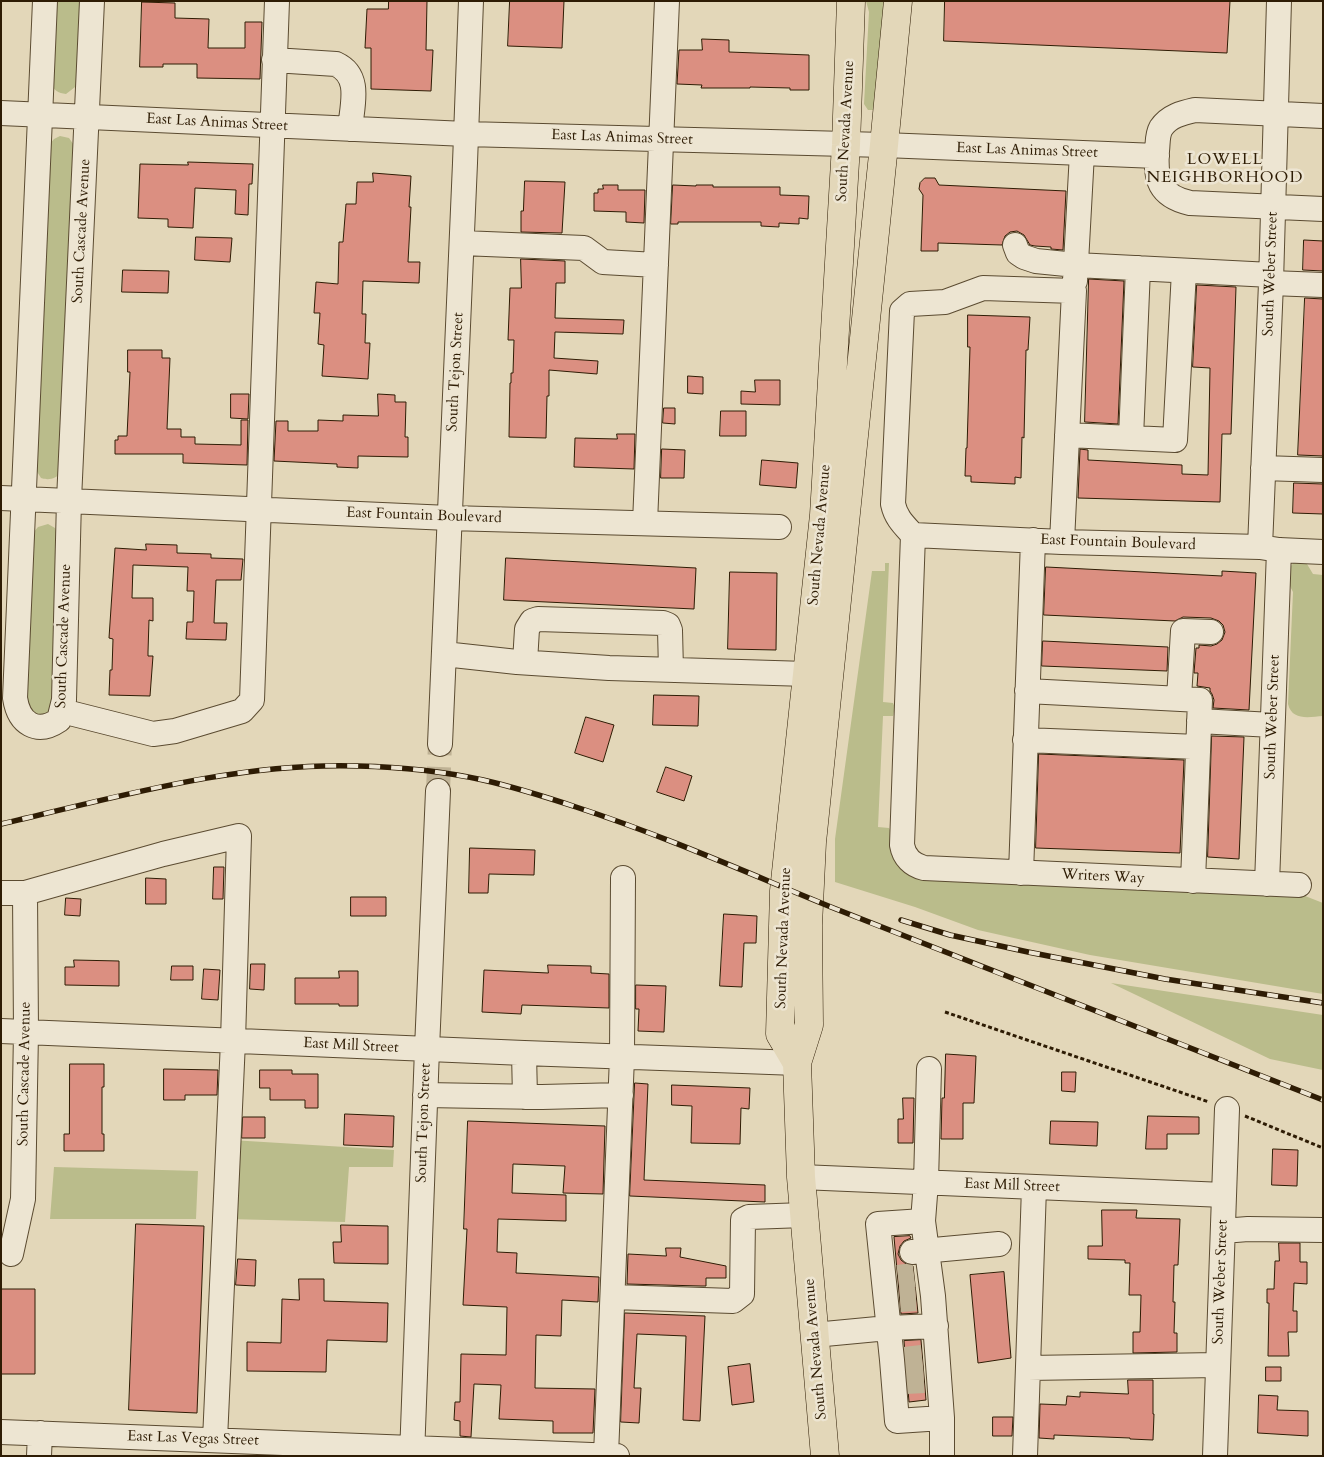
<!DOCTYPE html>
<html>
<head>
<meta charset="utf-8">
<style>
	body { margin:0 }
	#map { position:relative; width:1324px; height:1457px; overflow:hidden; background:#e3d7b9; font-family:Cardo,serif }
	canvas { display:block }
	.frame { position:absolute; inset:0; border:2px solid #2e1c04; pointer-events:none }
</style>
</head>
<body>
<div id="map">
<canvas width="1324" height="1457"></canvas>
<div class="frame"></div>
</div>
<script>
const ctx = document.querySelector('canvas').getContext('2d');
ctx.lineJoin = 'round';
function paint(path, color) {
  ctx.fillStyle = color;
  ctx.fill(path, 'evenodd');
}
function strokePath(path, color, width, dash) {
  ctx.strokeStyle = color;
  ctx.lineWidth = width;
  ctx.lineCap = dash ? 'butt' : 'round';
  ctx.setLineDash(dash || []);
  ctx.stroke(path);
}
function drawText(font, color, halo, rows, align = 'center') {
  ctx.font = font + ' Cardo,serif';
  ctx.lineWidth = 5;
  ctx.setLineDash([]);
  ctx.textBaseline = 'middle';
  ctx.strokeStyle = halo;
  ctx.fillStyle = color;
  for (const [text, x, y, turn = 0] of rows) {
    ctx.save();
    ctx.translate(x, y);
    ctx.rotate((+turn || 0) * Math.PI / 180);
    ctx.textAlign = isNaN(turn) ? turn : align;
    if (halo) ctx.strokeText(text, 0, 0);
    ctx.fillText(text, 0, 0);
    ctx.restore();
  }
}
paint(new Path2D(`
	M54 1H81L79 84 66 94C58 93 55 91 51 84Z
	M866 1H887L874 110H868L864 104 869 12Z
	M60 136 69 138 76 148 62 473C55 478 50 481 41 478L36 470 49 145 54 139Z
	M48 524 55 528 59 539 54 705C48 714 45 716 34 715L26 706 33 533 38 527Z
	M1304 559 1313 574 1323 575V716C1309 717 1292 721 1288 704L1293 592C1287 581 1285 573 1294 562Z
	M885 563H889L883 702 893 703 895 707 893 716H883L878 827 889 828 890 830C890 844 890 854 899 866L1300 894 1323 903V994L1090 955 978 930 915 907 835 882V839L872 571H885Z
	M1111 983 1323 1015V1070L1270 1059Z
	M231 1140 394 1150 393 1167H349L345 1222 229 1219Z
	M54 1167 198 1171 196 1219H50Z`), '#babc8b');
const building = new Path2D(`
	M389 1H427L426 50H433L431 91 371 89V48H365L367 9H388Z
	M510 1H564L562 48 508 46Z
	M945 1H1230L1227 53 944 41Z
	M142 2 175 3V18L209 19 208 48H245V22H262L260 79 197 78V64H163V67H140Z
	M702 39 729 40V52L809 55V90H790V88L750 87V88H701L702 85 677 84 679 50H702Z
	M188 162 253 164 252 184H249L248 215 235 214 236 190 195 188 193 228 168 227V219L138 218 140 164 188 165Z
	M373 173 411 176 409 207H411L408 262H420L419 283 363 281 362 314H366L365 343H370L368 379 322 376 324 345 318 344 320 313H314L316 282 338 284 339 242H343L346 204H356L357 182H373Z
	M925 178H935L939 185 1066 191 1063 250 1051 249V247L1035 246 1030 245 1024 235 1017 231 1010 232 1005 236 1002 245 938 243V251H921L923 195 919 189 920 183Z
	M525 181 565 182 562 233 521 232V211H523Z
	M603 185H618V190H645L644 223 626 222V212L594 211V193H598V189H603Z
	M673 185 696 186V185H713V187H780V195L809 196 808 219 799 218V224L779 223V227L761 226V222H678V224H671Z
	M196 237 232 238 230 262 195 260Z
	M1304 240 1323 241V271L1303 270Z
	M521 259 565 261V283H556L555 318 624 320 623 334 555 332 554 358 598 361 597 374 549 370V396H547L546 438 509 437 510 383H511V373H513L514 340H508L510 288H521Z
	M123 270 169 271 168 293 122 292Z
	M1089 279 1124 281 1118 424 1085 422Z
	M1197 285 1236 287 1231 434H1222L1220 502 1078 498 1080 449 1088 450V460L1182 465V474L1208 475 1210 368 1193 367Z
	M1305 298 1323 299V456L1298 455Z
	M968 315 1030 317 1028 350H1026L1024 438 1022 437 1021 478 1015 477V484L971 482V476H965L966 448H967L970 347H968Z
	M128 350H162V358H170L167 429H181V437H195V444L241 445V420H248L247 465 183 463V454H115V440H118V436H127L130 372H128Z
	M688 376 703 377V394L688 393Z
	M755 380H780V405L741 404V391L755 392Z
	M231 394H249L248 419 231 418Z
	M378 394 395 395V402H406L405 437H408V457L358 456V468L337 467V464L274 461 276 421H288V431H318V420L343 421V415L378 416Z
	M664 408H675V424L663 423Z
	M721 411H746V436H720Z
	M617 434H635L634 469 574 467 575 438 617 439Z
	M662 449 685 450 684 478H661Z
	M762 460 798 463 796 488 760 485Z
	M1294 483 1323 484V514L1293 513Z
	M146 544 177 545V553L211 554V558L243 559 241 580H216L214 623H227L226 640 186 639 187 622H193L194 591H187L188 567 133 565 132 598H153V621L149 620 148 652V656H153L150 696 109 695 110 670H112L113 639 109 638 115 548 146 550Z
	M506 558 696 568 694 609 504 600Z
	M1046 567 1222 576V571L1256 573 1249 710 1213 708 1214 700 1212 694 1210 691V688L1197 686 1198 673H1194L1196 648H1199V645L1211 646 1217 644 1222 640 1225 632 1223 625 1219 621 1211 618 1183 617 1175 621 1044 615Z
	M730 572 777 573 776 650 728 649Z
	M1043 641 1168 647 1167 671 1042 666Z
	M654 695 699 696 698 726 653 725Z
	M586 717 614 725 603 762 575 753Z
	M1212 736 1244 737 1239 859 1208 857Z
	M1039 754 1184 760 1180 853 1036 848Z
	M666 767 692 776 684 801 657 792Z
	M470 848 535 850 534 875 489 874 488 893H469Z
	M214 867H224L223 899H213Z
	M146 878 166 879V904H146Z
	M351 897H386V916H351Z
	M66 898 81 899 80 916 65 915Z
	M724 914 757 916 756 943H744L742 987 720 986Z
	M74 960 119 961V986L65 985V967H74Z
	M251 964H265L264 990 250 989Z
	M548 965 591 966V973L609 974V1008L522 1005 521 1014 482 1012 484 970 548 973Z
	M172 966H193V980H171Z
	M204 969 220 970 218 1000 202 999Z
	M339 971H358V1006H339V1004H295V978H339Z
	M636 985 666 986 664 1032 638 1031 639 1009H636Z
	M946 1054 976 1056 974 1103H963V1139H941L942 1098H944Z
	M70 1064H104V1087H102V1134H104V1151H64V1134H69Z
	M164 1069 218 1070 217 1095H185V1100H164Z
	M260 1070H292V1074H318V1108H305V1100H270V1088H260Z
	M1062 1072H1076L1075 1092 1062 1091Z
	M635 1083 648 1084 644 1180 765 1185V1202L630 1196Z
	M672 1085 750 1088 749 1109 741 1108 740 1144 691 1143 692 1106 672 1105Z
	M903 1098H914L913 1143H898V1119H903Z
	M345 1114 394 1116 393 1147 344 1145Z
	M1148 1116 1199 1117V1134H1167V1149H1146Z
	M243 1117H265V1138H242Z
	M468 1121 605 1126 603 1194 563 1193 565 1166 513 1164 512 1193 566 1195V1221L498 1219 497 1252 517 1253 516 1273 599 1277 598 1302 562 1300 561 1336 536 1335 535 1388 595 1389 593 1433H553V1421L499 1419 501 1385 474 1384 471 1437 460 1436V1421L454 1420 455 1402H460L461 1354 506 1355 507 1307 463 1305 467 1229H464Z
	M1051 1121 1098 1122 1097 1146 1050 1144Z
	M1273 1149 1298 1150 1297 1186 1272 1185Z
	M1102 1210H1137L1136 1218 1180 1219 1178 1265H1174L1173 1302H1175L1174 1333H1177V1352L1133 1353V1332H1140L1141 1295H1129L1130 1263H1125V1260L1088 1259V1246H1102Z
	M136 1224 204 1226 197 1413 129 1410Z
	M341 1225 388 1226V1264L334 1263 333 1242H341Z
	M910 1236 911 1238 904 1241 900 1246 898 1254 901 1260 906 1264 913 1266 918 1313 901 1314 894 1237Z
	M1279 1243H1300V1262H1307V1284L1294 1283 1293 1311H1297V1332H1288L1289 1356H1268L1269 1303H1267V1289H1274L1275 1261H1279Z
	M666 1248H681L680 1257 726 1266V1278H706V1286H701L627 1284 628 1254 666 1256Z
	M238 1259 256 1260 255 1286 236 1285Z
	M1004 1272 1011 1358 978 1363 970 1275Z
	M299 1279H324V1301L388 1303 387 1342 327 1340 326 1372 247 1371V1342L281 1343 282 1299 299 1300Z
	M1 1289H35V1374H1Z
	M625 1313 705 1316 700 1421 683 1420 686 1336 637 1334 634 1388H641L639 1423 621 1422Z
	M921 1340 926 1400 909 1402 904 1341Z
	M750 1364 754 1402 732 1405 728 1367Z
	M1266 1367H1281V1381H1266Z
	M1128 1380H1153V1414H1154L1153 1440 1130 1439V1438L1054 1435V1439L1039 1438 1040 1404 1066 1405 1067 1396 1080 1397V1392L1128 1394Z
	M1259 1395 1278 1396 1277 1410 1308 1411V1436L1258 1433Z
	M993 1417H1013L1012 1436H993Z`);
paint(building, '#db8f81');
strokePath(building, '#2e1c04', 1);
strokePath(new Path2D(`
	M438 791 440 744
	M898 1277 914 1275
	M900 1300 916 1299
	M904 1359 922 1357
	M906 1382 924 1381`), '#bfb295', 24, [24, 12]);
const minor = new Path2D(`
	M45 1 15 698C19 724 37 735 59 720L64 700 69 500 92 1
	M274 60 336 64C362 76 352 105 350 129
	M1 113 466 134 884 145 1157 156
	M1323 116 1195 110C1182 113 1169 116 1161 128 1157 135 1158 143 1157 151 1155 179 1159 196 1190 203L1323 209
	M462 243 584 248 603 262 656 265
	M1015 245 1018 253 1024 257 1036 261 1076 265 1271 275
	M1075 281 1082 153
	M1271 283 1323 285
	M1067 435 1175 440 1184 271
	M1131 438 1138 268
	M1263 468 1323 470
	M1 498 449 518 779 527
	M645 523 667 1
	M913 535 902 845C904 857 912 865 924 868L1299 885
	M913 535C904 525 896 518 893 504L902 311 910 304 945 302 983 288 1074 291 1062 542
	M913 535 1062 542 1260 547 1279 550 1323 552
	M1260 547 1271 283 1279 1
	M444 654 517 662 609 668 807 674
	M525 662 527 629 532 621 538 619 663 623 668 625 670 630 671 670
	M1027 691 1200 700 1193 881
	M1179 698 1183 631 1211 632
	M62 711 153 734 175 731 242 711 252 700 277 1
	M1199 721 1272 725
	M1025 740 1198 747
	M440 744 465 163 471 1
	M1021 873 1033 540
	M1267 884 1279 550
	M1 893H25L163 854 239 836 233 1041 215 1440
	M1 1031 524 1053 797 1063
	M524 1053 525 1097
	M929 1069 926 1182 923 1221 878 1224 892 1360 897 1421 942 1418V1456
	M425 1095 542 1097 621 1095
	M801 1177 1224 1195
	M923 1221 933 1296 942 1418
	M1223 1231 1248 1229 1323 1230
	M912 1252 999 1244
	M11 1254 23 1199 26 1032 25 893
	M613 1297 733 1301 742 1294 743 1220 749 1217 804 1215
	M814 1335 888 1328 936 1326
	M1028 1368 1217 1365
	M1 1432 617 1456
	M606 1455 622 1057 623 878
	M39 1456 40 1433
	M412 1456 427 1049 438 791
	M1025 1456 1034 1187
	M1215 1456 1227 1109`);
const major = new Path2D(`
	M797 1063 780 1034 784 891 824 515 846 145 851 1
	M825 1456 801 1177 797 1063 809 1025 808 925 812 842 884 145 898 1`);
strokePath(minor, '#5b4b31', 26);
strokePath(major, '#2e1c04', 29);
strokePath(new Path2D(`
	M945 1012 1209 1102
	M1245 1116 1323 1148`), '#2e1c04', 3, [4, 2.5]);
strokePath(minor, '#ede5d2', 24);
strokePath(major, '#e3d7b9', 28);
const rail = new Path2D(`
	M1 824C118 797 237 762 358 766 400 767 442 771 483 780 514 787 546 797 576 807 665 836 750 874 836 909 998 973 1161 1036 1323 1100
	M901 920 950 935 1028 952 1165 979 1323 1003`);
strokePath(rail, '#2e1c04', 5.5);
strokePath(rail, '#ede5d2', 4, [11]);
drawText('15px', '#2e1c04', '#ede5d2', [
	["East Las Animas Street",217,123,3],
	["South Nevada Avenue",846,131,-87],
	["East Las Animas Street",622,138,2],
	["East Las Animas Street",1027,151,2],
	["South Cascade Avenue",82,231,-87],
	["South Weber Street",1271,274,-88],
	["South Tejon Street",456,372,-87],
	["East Fountain Boulevard",424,516,2],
	["South Nevada Avenue",820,535,-85],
	["East Fountain Boulevard",1118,543,2],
	["South Cascade Avenue",64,636,-88],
	["South Weber Street",1273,717,-88],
	["Writers Way",1103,877,3],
	["South Nevada Avenue",784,938,-88],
	["East Mill Street",351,1046,3],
	["South Cascade Avenue",25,1074,-89],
	["South Tejon Street",424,1123,-88],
	["East Mill Street",1012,1186,2],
	["South Weber Street",1221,1282,-88],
	["South Nevada Avenue",816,1349,-95],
	["East Las Vegas Street",193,1439,2]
]);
ctx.letterSpacing = '1px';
drawText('16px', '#2e1c04', '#ede5d2', [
	["LOWELL",1225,160],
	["NEIGHBORHOOD",1225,178]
]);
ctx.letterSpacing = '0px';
</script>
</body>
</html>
